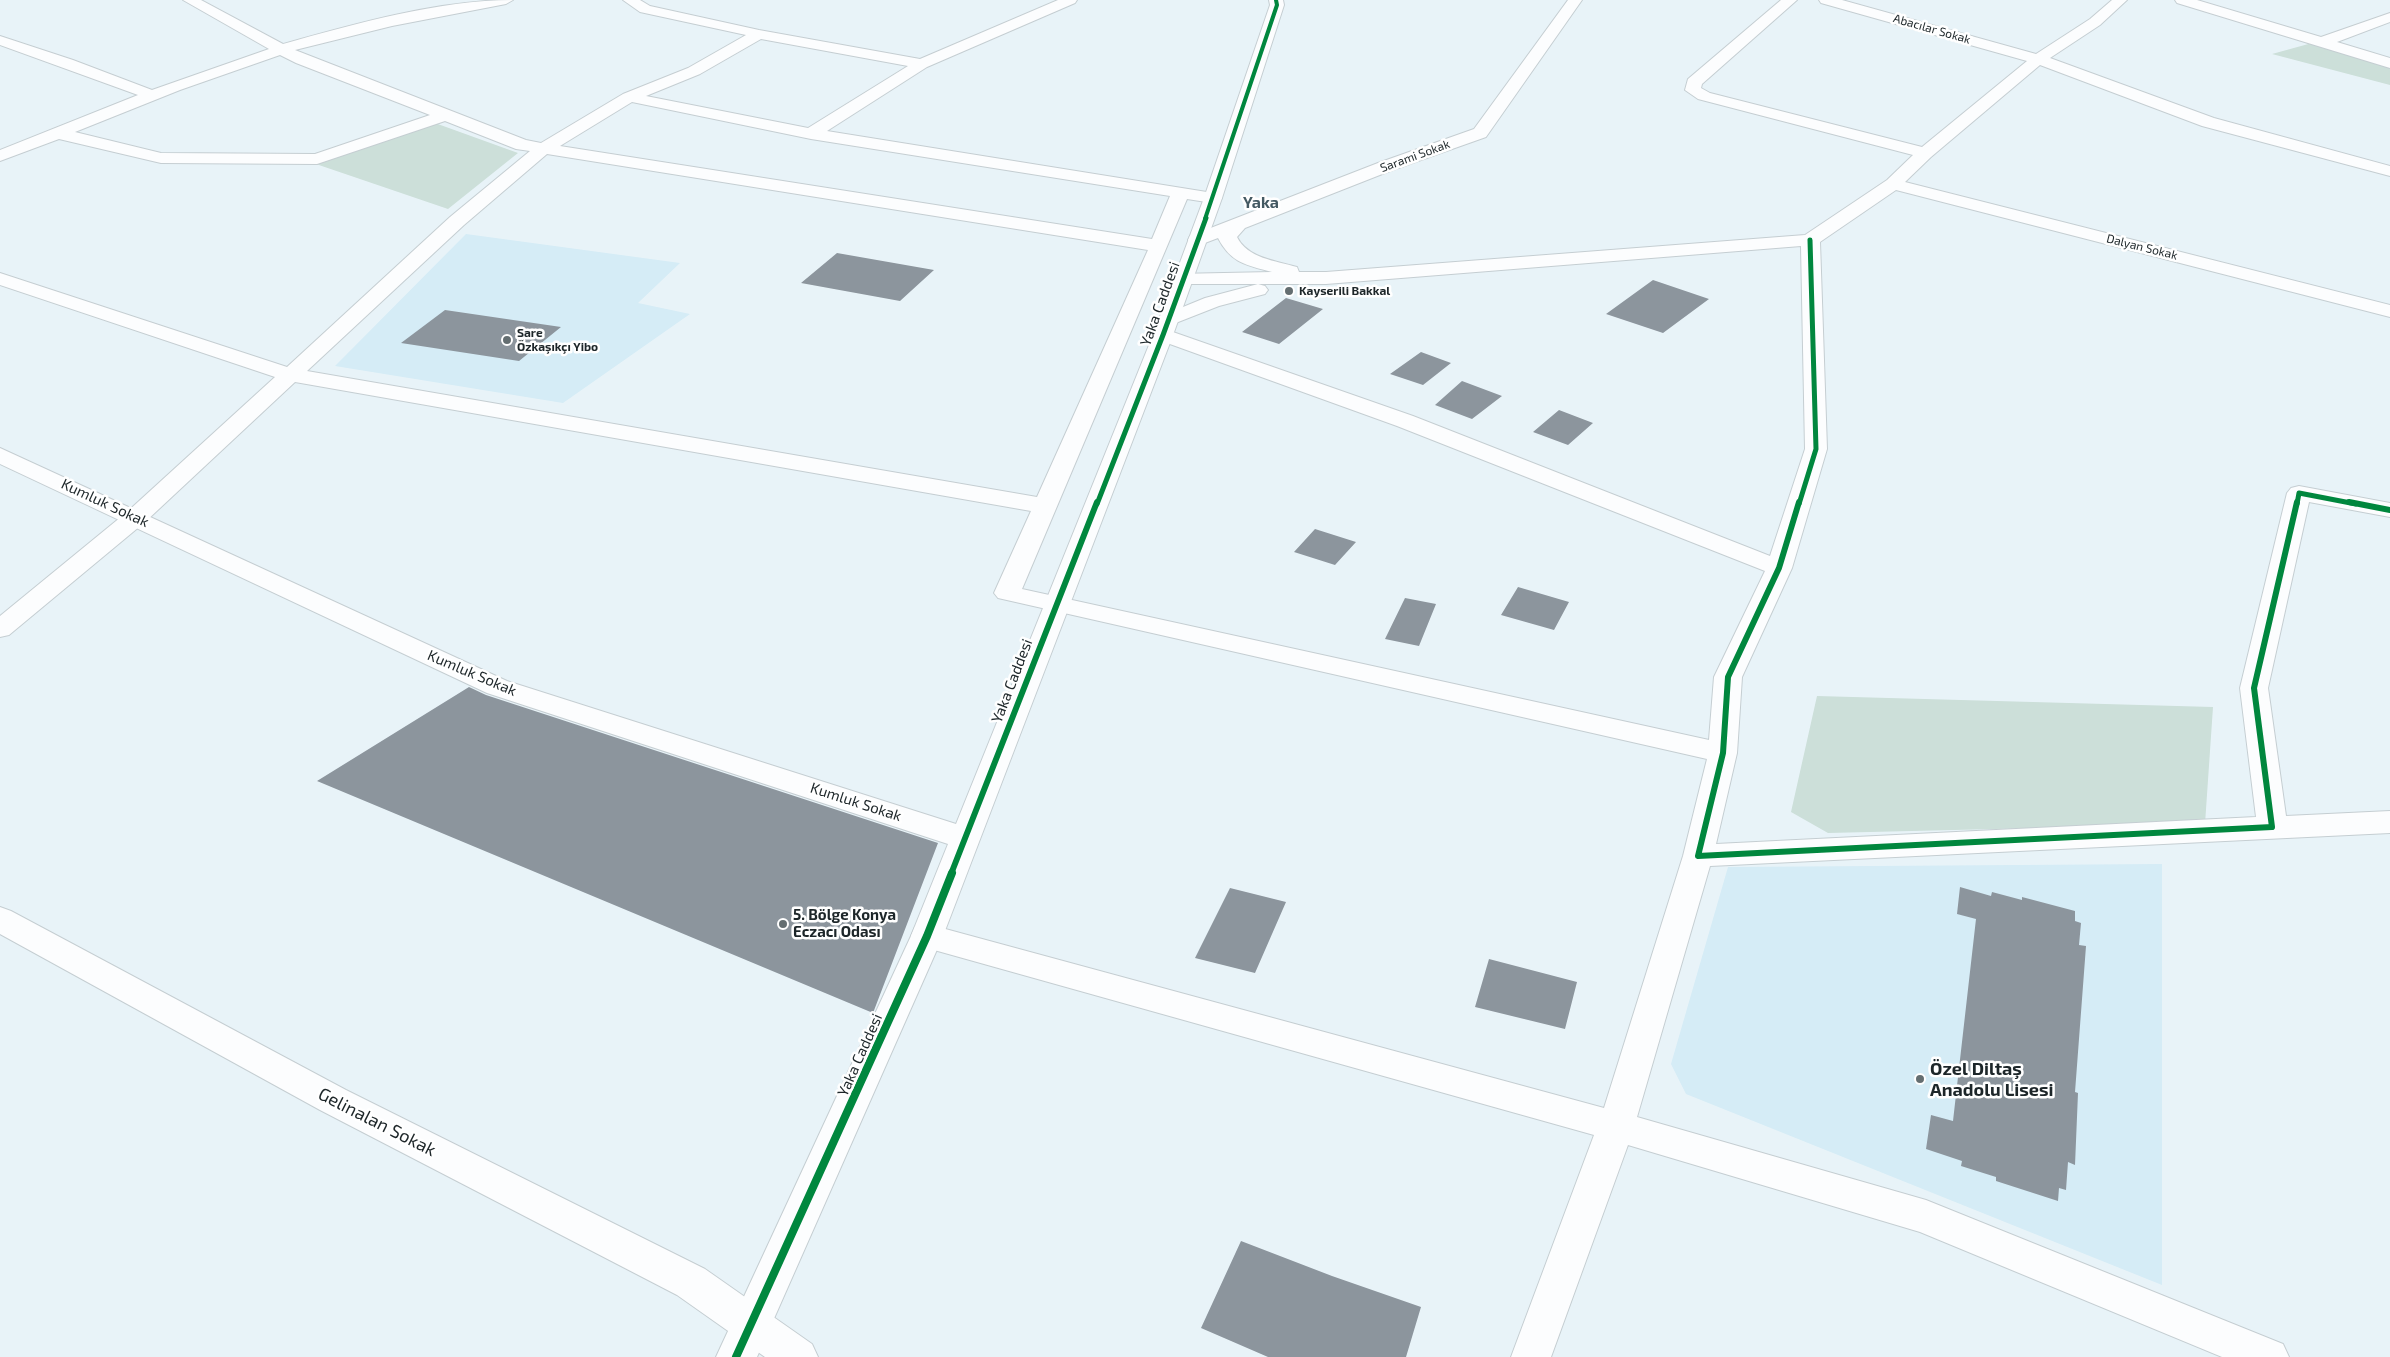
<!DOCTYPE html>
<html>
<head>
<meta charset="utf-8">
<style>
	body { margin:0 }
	canvas { display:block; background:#e8f3f8 }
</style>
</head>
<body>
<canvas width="2390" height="1357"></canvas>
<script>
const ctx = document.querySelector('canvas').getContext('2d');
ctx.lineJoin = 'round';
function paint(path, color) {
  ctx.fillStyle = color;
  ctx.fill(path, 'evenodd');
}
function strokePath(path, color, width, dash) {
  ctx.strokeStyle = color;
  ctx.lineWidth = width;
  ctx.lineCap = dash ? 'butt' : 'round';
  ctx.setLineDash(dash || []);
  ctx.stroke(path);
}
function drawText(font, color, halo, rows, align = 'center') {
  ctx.font = font + ' "Exo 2",sans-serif';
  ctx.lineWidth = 5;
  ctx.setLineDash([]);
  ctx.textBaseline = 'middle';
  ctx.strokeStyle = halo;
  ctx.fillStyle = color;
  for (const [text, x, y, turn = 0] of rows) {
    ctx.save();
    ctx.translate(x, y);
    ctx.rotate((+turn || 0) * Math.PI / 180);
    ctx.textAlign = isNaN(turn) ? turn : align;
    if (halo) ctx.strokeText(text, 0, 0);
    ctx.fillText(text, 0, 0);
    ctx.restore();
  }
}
paint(new Path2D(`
	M466 234 680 263 638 303 690 314 563 403 335 366Z
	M2162 864V1285L1686 1094 1671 1064 1728 867Z`), '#d5ecf6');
paint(new Path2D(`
	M2312 43 2390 67V85L2272 54Z
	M435 123 518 153 448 209 313 163Z
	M1817 696 2213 707 2205 824 1828 833 1791 812Z`), '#ccdfd9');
paint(new Path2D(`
	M837 253 934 270 900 301 801 283Z
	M1653 280 1709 299 1663 333 1606 314Z
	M1286 298 1323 309 1279 344 1242 332Z
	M445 310 561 327 519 361 401 343Z
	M1421 352 1451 363 1423 385 1390 374Z
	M1462 381 1502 396 1472 419 1435 405Z
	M1559 410 1593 423 1568 445 1533 432Z
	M1315 529 1356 542 1335 565 1294 552Z
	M1518 587 1569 602 1554 630 1501 615Z
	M1405 598 1436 604 1419 646 1385 639Z
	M469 687 486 695 938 843 873 1013 317 781Z
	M1960 887 1991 896 1992 892 2022 900V897L2075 911V921L2081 923 2079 945 2086 946 2075 1092 2078 1093 2075 1165 2068 1162 2066 1190 2059 1188 2058 1201 1996 1181V1177L1961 1166 1962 1161 1926 1149 1931 1115 1953 1121 1976 919 1957 914Z
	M1230 888 1286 902 1255 973 1195 958Z
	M1489 959 1577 982 1565 1029 1475 1007Z
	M1241 1241 1332 1276 1421 1307 1406 1357H1268L1201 1328Z`), '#8c959d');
const street = new Path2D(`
	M183 0H201L283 44C354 24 439 0 513 0L506 4 392 26 295 50 526 140 541 143 623 94 688 68 746 35 640 12 623 0H640L650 6 759 30 920 59 1058 0H1077L1075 3 927 67 827 131 1213 193 1219 194 1222 198 1219 202 1213 203 1187 199 1022 589 1709 740 1714 677 1765 571 1397 426 1156 339 1153 335 1156 331 1163 329 1170 331 1413 416 1770 556 1805 449 1801 246 1326 284H1183L1176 282 1173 278 1176 274 1272 272C1246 265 1231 263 1218 238L1197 246 1190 244 1188 240 1190 236 1378 163 1474 129 1568 0H1582L1486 137 1390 171 1245 228 1237 237C1247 258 1276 261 1297 267L1299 272H1326L1805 235 1887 180 1913 155 1698 99 1685 90 1688 79 1781 0H1797L1702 84 1701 88 1710 93 1922 147 2027 61 1821 3 1819 0H1842L2036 54 2090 19 2112 0H2127L2100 25 2050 58 2214 118 2390 166V176L2202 126 2040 65 1931 157 1905 182 2390 305V317L1896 190 1820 242 1827 449 1792 568 1742 677 1737 753 1716 844 2256 817 2240 688 2287 493 2291 488 2299 486 2390 503V517L2309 502 2268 688 2286 816 2390 811V833L1710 866 1637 1117 1926 1200 2283 1344 2289 1357H2222L1920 1232 1628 1145 1551 1357H1511L1594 1135 927 948 915 945 911 936 915 927 927 924 1604 1108 1683 856 1707 759 998 598 994 593 1031 511 295 382 145 522 9 635 0 637V616L127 512 275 377 0 285V273L287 367 450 217 530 151 516 149 445 121 317 164 161 163 59 139 0 161V150L138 95 0 45V36L73 60 152 90 269 49ZM761 39 908 66 808 128 646 96 700 74ZM280 55 296 63 430 115 315 154 161 153 75 132 180 90ZM632 102 811 139 1170 196 1152 239 560 146ZM547 154 1148 250 1037 497 307 371 464 225Z
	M2175 0H2197L2321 37 2390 13V22L2337 42 2390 58V68L2177 3Z
	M1258 284 1265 286 1268 290 1265 294 1219 306 1168 326 1161 324 1158 320 1161 316 1205 298Z
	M0 907 11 911 346 1090 705 1269 812 1344 818 1357H765L677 1295 320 1110 0 934Z`);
const secondary = new Path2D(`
	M1269 0H1283L1284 5 1222 198 1173 335 943 936 757 1357H716L911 936 948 844 487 693 0 464V448L507 681 956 824 1153 335 1204 198 1270 5Z`);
strokePath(street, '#c5ced2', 2);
strokePath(secondary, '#c5ced2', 2);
paint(street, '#fcfdfe');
paint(secondary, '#fcfdfe');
strokePath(new Path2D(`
	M1205 219 1277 5 1276 0`), '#00873e', 4);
strokePath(new Path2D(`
	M1097 504 1163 335 1206 218
	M1799 504 1816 449 1810 240
	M2297 504 2299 493 2356 504`), '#00873e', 5);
strokePath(new Path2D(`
	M1799 502 1779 568 1728 677 1723 753 1698 856 2272 827 2254 688 2297 502
	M2349 502 2390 510
	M951 874 1097 502`), '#00873e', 6);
strokePath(new Path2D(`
	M736 1357 927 936 952 873`), '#00873e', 8);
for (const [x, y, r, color] of [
	[1289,291,5,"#646e71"],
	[507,340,5,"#646e71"],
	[783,924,5,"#646e71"],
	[1920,1079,5,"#646e71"]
]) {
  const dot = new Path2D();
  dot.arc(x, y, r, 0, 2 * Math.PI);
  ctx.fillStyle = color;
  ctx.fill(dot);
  strokePath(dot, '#fff', 2);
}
drawText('12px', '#1d2629', '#fff', [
	["Abacılar Sokak",1932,29,16],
	["Sarami Sokak",1415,156,-20],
	["Dalyan Sokak",2142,247,14]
]);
drawText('bold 12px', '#1d2629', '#fff', [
	["Kayserili Bakkal",1299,291],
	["Sare",517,333],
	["Özkaşıkçı Yibo",517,347]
], 'left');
drawText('15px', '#1d2629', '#fff', [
	["Yaka Caddesi",1160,304,-70],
	["Kumluk Sokak",105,503,25],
	["Kumluk Sokak",472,673,23],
	["Yaka Caddesi",1012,681,-69],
	["Kumluk Sokak",856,802,18],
	["Yaka Caddesi",860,1055,-66]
]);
drawText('bold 15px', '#1d2629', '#fff', [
	["5. Bölge Konya",793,915],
	["Eczacı Odası",793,932]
], 'left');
drawText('bold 16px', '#445962', '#fff', [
	["Yaka",1261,203]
]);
drawText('bold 18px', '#1d2629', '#fff', [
	["Özel Diltaş",1930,1069],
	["Anadolu Lisesi",1930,1090]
], 'left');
drawText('18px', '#1d2629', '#fff', [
	["Gelinalan Sokak",377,1122,27]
]);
</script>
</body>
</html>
